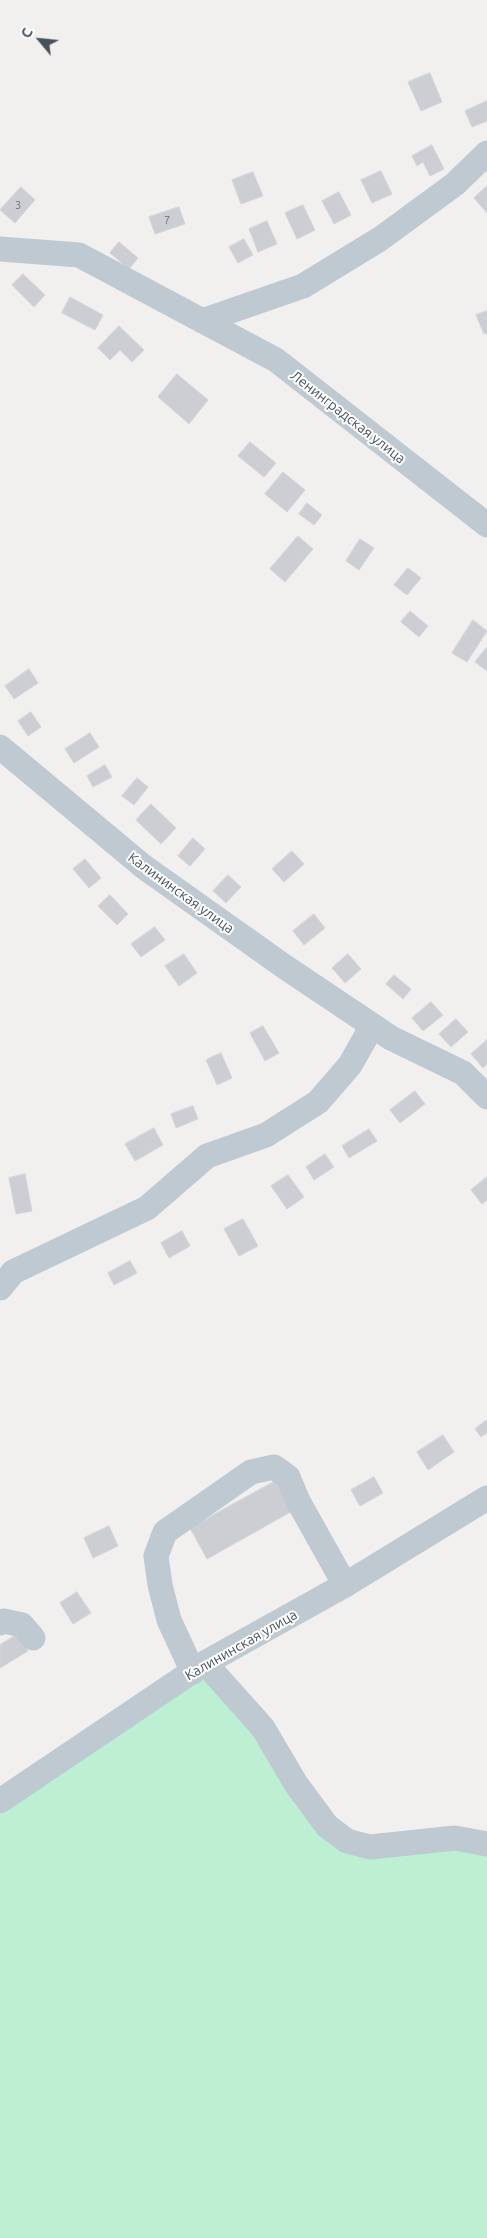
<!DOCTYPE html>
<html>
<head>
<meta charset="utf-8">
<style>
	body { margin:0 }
	#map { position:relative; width:487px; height:2238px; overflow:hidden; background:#f2efef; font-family:Ubuntu,sans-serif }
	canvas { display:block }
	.north { position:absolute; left:15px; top:15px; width:50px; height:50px; -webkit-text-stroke:4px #fff; paint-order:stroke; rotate:298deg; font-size:14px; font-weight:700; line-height:20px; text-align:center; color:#47515d }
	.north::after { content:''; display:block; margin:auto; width:18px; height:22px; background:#47515d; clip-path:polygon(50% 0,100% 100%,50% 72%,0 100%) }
</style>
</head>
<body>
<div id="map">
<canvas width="487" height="2238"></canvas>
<div class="north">С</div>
</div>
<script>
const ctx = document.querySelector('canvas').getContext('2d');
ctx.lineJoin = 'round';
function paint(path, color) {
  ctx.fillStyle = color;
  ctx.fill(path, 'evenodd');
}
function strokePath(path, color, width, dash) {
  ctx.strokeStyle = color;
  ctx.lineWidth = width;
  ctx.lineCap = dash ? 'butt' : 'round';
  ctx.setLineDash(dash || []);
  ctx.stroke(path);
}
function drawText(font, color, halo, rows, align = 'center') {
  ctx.font = font + ' Ubuntu,sans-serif';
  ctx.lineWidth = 4;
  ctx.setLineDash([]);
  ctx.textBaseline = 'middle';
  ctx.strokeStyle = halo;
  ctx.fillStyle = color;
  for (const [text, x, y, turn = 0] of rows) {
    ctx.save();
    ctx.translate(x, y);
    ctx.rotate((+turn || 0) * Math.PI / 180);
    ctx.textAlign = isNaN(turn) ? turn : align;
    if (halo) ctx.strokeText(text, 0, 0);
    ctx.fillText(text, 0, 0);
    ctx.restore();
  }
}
paint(new Path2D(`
	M205 1663 347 1841 487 1844V2238H0V1801Z`), '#bdefd3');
const building = new Path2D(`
	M430 73 442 102 421 111 408 82Z
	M487 101V121L472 127 465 111Z
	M432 145 444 169 430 176 423 162 417 166 412 156Z
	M381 171 392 194 372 203 361 180Z
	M253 172 263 196 241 204 232 180Z
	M487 186V213L474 198Z
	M21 187 35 200 15 223 0 210Z
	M339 192 351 215 334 224 322 201Z
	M303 205 315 230 297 239 285 213Z
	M179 207 185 224 155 234 149 217Z
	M267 221 277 244 258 252 249 229Z
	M244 239 253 255 238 263 229 247Z
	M119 242 138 258 129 269 110 253Z
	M23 274 45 295 34 307 12 285Z
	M70 297 103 315 95 330 62 313Z
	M487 311V333L484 334 476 315Z
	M119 326 144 350 132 362 120 350 110 360 98 348Z
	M177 374 208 400 189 424 158 397Z
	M250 442 276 463 264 477 238 456Z
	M283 472 305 490 287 512 265 494Z
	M307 503 322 515 314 525 299 514Z
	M298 536 313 549 285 582 270 569Z
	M360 539 374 548 359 570 346 561Z
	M408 568 421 578 407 595 394 585Z
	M410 611 428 626 419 637 401 622Z
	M473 620 487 631 467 662 452 653Z
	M487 647V671L475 662Z
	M29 669 38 683 14 699 5 686Z
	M31 712 41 727 28 736 18 721Z
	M90 733 99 747 74 763 65 749Z
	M105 765 112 777 93 787 87 776Z
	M137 778 148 787 134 805 122 796Z
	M151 804 176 828 161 844 136 820Z
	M193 838 205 849 190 866 178 856Z
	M292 851 304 864 284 882 272 869Z
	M85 859 101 878 89 888 73 869Z
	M228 875 241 887 226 903 213 891Z
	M110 895 128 914 117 925 98 906Z
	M314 914 325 928 304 945 293 931Z
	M155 927 165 940 141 957 131 944Z
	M184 954 197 973 179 986 165 966Z
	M348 954 361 969 345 983 332 968Z
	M394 975 411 989 403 999 386 984Z
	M431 1002 443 1015 423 1031 412 1018Z
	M456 1019 468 1032 451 1047 439 1034Z
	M263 1026 279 1053 265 1061 250 1033Z
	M487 1040V1064L483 1068 471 1054Z
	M221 1053 232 1078 217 1085 206 1060Z
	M415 1091 425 1104 400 1123 390 1110Z
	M193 1106 198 1119 176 1128 171 1114Z
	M154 1128 163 1145 135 1161 125 1144Z
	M369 1129 377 1141 349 1158 342 1146Z
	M325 1154 334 1167 314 1180 306 1167Z
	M25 1174 32 1211 16 1214 9 1178Z
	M288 1175 304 1197 287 1209 271 1186Z
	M487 1177V1200L482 1204 471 1190Z
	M243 1219 258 1246 239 1256 224 1229Z
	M182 1231 190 1246 169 1258 161 1243Z
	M130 1261 137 1273 114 1285 108 1273Z
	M487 1420V1433L481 1437 475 1429Z
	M443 1435 454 1452 428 1470 417 1452Z
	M374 1477 383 1493 360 1506 351 1490Z
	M279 1479 296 1509 207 1559 190 1528Z
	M109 1526 118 1546 93 1558 84 1538Z
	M77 1592 91 1613 73 1624 60 1603Z
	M18 1634 28 1651 0 1668V1645Z`);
paint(building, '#ccced4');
strokePath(building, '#d3d5db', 1);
strokePath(new Path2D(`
	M0 249 79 255 276 360 487 525
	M202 321 303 286 380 239 455 184 487 153
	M0 747 144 867 285 967 391 1038 463 1073 487 1097
	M0 1288 13 1272 147 1208 207 1156 266 1135 318 1102 350 1065 372 1026
	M0 1623 4 1621 22 1625 33 1638
	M205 1663 263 1728 296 1784 327 1826 347 1841 370 1847 455 1838 487 1844
	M193 1672 169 1620 160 1585 156 1556 165 1532 251 1472 274 1467 288 1477 298 1501 345 1585
	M0 1801 205 1663 345 1585 487 1498`), '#bfc9d1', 25);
drawText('11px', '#68707b', null, [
	["3",18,205],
	["7",167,220]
]);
drawText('14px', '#47515d', '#fff', [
	["Ленинградская улица",348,417,38],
	["Калининская улица",181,893,36],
	["Калининская улица",241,1645,-30]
]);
</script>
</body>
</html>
